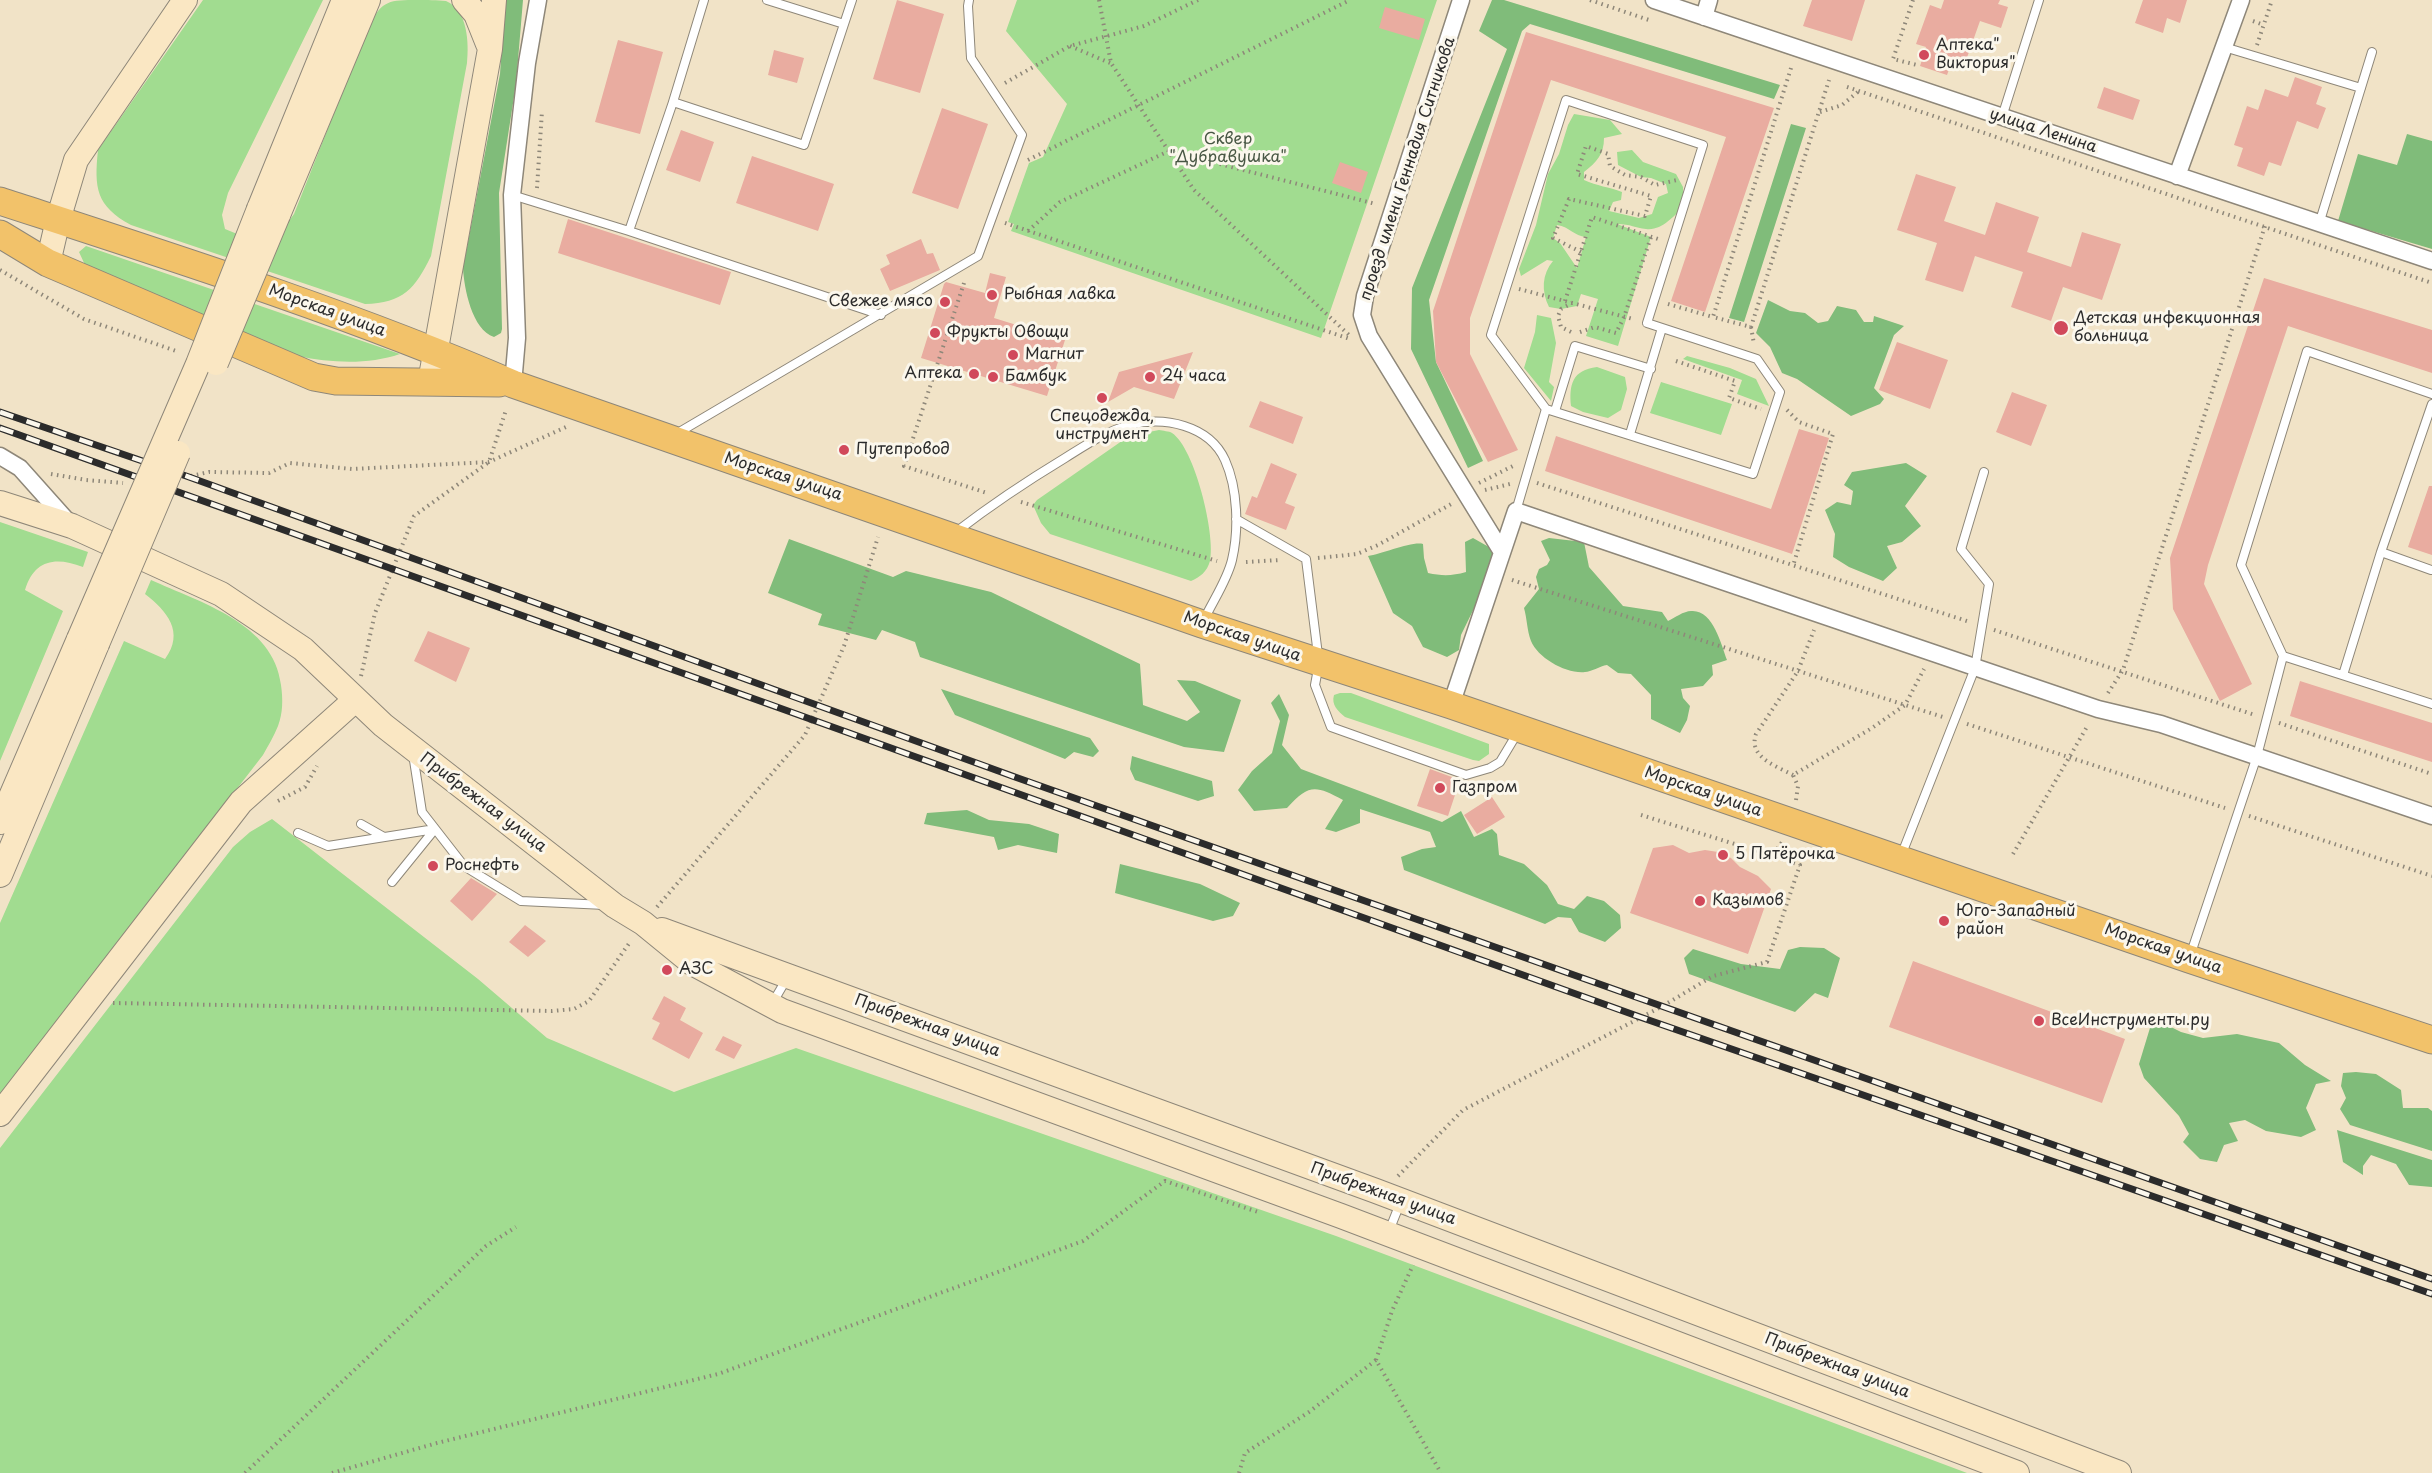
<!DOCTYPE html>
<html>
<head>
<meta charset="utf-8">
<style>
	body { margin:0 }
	canvas { display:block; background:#f1e3c7 }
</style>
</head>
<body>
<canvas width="2432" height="1473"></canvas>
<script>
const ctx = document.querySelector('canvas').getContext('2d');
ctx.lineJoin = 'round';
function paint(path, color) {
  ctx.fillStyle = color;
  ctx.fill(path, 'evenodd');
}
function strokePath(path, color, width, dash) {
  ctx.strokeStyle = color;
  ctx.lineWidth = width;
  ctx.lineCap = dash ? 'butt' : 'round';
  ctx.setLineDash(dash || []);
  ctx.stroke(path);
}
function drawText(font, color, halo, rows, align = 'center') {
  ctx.font = font + ' "Playpen Sans",sans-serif';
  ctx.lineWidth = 6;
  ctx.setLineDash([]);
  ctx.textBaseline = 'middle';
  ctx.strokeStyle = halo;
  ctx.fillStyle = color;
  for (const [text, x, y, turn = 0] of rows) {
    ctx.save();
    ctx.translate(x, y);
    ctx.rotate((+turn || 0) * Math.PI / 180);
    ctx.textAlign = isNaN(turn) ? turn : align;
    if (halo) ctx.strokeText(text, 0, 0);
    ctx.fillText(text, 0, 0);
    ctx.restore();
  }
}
paint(new Path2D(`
	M203 0H323L228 193 222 215 225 229 264 245 278 235 294 214 369 25C383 0 389 0 418 0 426 0 438 0 446 1 468 10 469 43 467 63L431 256C415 289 403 303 365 304L131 225C96 206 94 188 98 150Z
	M1017 0H1437L1321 338 1011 231 1014 224 1008 222 1029 163 1043 157 1067 104 1006 31Z
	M1574 114 1610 120 1622 134 1604 138C1604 154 1597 162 1584 172V180C1597 186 1609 187 1622 192L1621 200 1613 202 1609 211 1639 218 1652 214 1658 197 1668 193 1666 184 1651 178 1641 177 1618 165 1617 152 1632 150 1643 162 1676 174 1683 187 1684 207C1673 216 1662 231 1646 229 1635 228 1631 224 1617 224L1651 237 1618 346 1586 336 1598 299 1581 294 1577 306 1561 309 1549 307C1541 291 1542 274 1553 261L1547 260 1521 276 1519 269 1536 225 1548 174 1559 154 1568 125ZM1557 225C1570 227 1574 236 1586 237L1577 268 1560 243 1553 238Z
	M86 246 400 354C368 365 331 363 298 356L92 280 79 252Z
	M1537 315 1551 318 1556 343 1549 382 1554 387 1551 401 1524 368 1535 332Z
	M1687 356 1730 368 1756 379 1769 406 1737 394 1742 380 1683 359Z
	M1597 367 1625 377 1627 389 1621 410 1608 418 1583 412 1571 406C1569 385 1572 370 1597 367Z
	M1661 382 1732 404 1721 435 1650 413Z
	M1159 430C1163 431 1169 431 1172 433 1195 448 1216 536 1210 561 1207 572 1200 577 1191 581L1050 534 1041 523 1033 505 1037 500 1129 436Z
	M0 522 88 552 83 567C55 556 34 560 25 590L63 611 0 761Z
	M151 580C199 602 274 623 281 685 283 699 283 713 278 726 274 736 268 746 263 755L0 1096V923L124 641 165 659C185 632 167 611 145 594Z
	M1340 693H1351L1489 744V754L1479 761 1473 760 1345 717C1338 711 1331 705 1334 695Z
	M272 819 478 979 547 1038 674 1092 796 1048 1336 1236 1967 1473H0V1148L233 847 250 832Z`), '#a1dc90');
paint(new Path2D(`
	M505 0H523L516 84 499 193 502 329 501 333 494 337C472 330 464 288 463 268L500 74Z
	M1492 0H1504L1780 85 1774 99 1530 24 1522 31 1429 300 1436 362 1483 461 1468 468 1411 349 1412 288 1507 49 1479 31Z
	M1791 124 1806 128 1744 322 1729 318Z
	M2407 134 2432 141V249L2338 221 2358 154 2397 165Z
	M1768 300 1790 311 1805 313 1818 323 1828 321 1837 306 1856 310 1864 322H1873L1874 316 1904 326 1894 335 1874 388 1884 399 1880 404 1851 416 1797 379 1782 373 1770 347 1756 333Z
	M1906 463 1927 476 1905 506 1921 526 1902 542 1887 546 1897 568 1883 581 1849 567 1833 557 1835 534 1825 510 1837 502 1851 505 1853 491 1844 485 1852 472Z
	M1473 538 1496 551 1481 594 1461 635 1459 650 1447 657 1423 647 1412 626 1393 613 1368 556C1382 554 1412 541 1423 544L1424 558 1428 573C1442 576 1452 576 1466 572L1465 542Z
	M1549 538 1584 542 1589 567 1623 606 1662 612 1668 621C1674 618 1684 611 1691 611 1713 609 1721 644 1727 660L1712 665 1713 675 1703 686 1681 689 1683 698 1690 706 1687 720 1680 733 1651 719V695L1631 674 1618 673 1607 665C1600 666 1591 672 1585 672 1566 674 1538 658 1531 641 1527 631 1527 618 1524 608L1539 589 1536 577 1539 569 1547 565 1550 560 1541 541Z
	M789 539 893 577 906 571 991 592 1140 664 1143 705 1187 721 1200 712 1177 680 1195 681 1241 700 1224 752 1184 747 920 657 915 642 882 630 876 640 818 625 822 614 768 593Z
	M941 689 1090 738 1099 751 1093 757 1074 752 1065 759 955 715Z
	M1279 694 1289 715 1282 745 1301 769 1442 822 1461 811 1474 837 1492 829 1497 834 1499 855 1524 864 1547 885 1558 904 1574 909 1587 896 1604 901 1620 915 1621 928 1605 942 1579 932 1571 918 1558 917 1545 924 1404 870 1401 857 1422 849 1436 847 1430 832 1360 809V823L1336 832 1325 829 1343 800C1315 785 1309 784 1287 808L1254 811 1238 790 1252 771 1272 753 1280 721 1271 703Z
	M1132 756 1212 781 1214 796 1198 801 1135 780 1130 769Z
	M967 810 989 820 1029 824 1059 834 1057 853 1018 845 998 850 994 837 924 824 927 813Z
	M1120 864 1200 884 1240 903 1233 916 1213 921 1115 893Z
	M1800 947 1824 948 1840 958 1828 998 1815 993 1795 1012 1689 974 1684 958 1693 949 1741 964 1780 969 1788 950Z
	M2153 1018 2181 1032 2203 1038 2237 1034 2279 1043 2305 1065 2331 1081 2316 1084 2306 1108 2316 1130 2301 1137 2266 1131 2245 1120 2229 1123 2238 1141 2224 1145 2217 1162 2200 1159 2183 1142 2189 1134 2179 1116 2144 1078 2139 1064Z
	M2356 1072 2376 1074 2401 1090 2403 1108H2428L2432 1111V1151L2350 1125 2340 1109 2346 1098 2341 1086 2343 1073Z
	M2337 1130 2432 1160V1187L2409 1185 2396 1164 2371 1155 2363 1166V1175L2343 1162Z`), '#80bc7a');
paint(new Path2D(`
	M897 0 944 14 920 93 873 79Z
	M1812 0H1865L1852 41 1803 26Z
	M1944 0H2000L1998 4 2008 7 2001 28 1980 21 1964 66 1952 61 1947 75 1920 66 1926 47 1916 44 1930 5 1941 9Z
	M2143 0H2187L2180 23 2167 18 2163 33 2135 23Z
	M1385 7 1425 19 1419 40 1379 28Z
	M1526 32 1774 108 1705 312 1671 301 1726 137 1551 80 1470 318V354L1518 450 1488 462 1436 362 1433 311Z
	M618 40 663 52 640 134 595 122Z
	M774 50 804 58 797 83 768 75Z
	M2295 77 2322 87 2316 104 2326 108 2318 129 2297 121 2281 166 2269 162 2264 176 2237 166 2243 148 2234 145 2247 106 2258 110 2265 89 2288 97Z
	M2104 87 2140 100 2133 120 2097 108Z
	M942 108 988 124 958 209 912 193Z
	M681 130 714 142 700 182 666 170Z
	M752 156 834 184 818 231 736 203Z
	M1340 162 1368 172 1361 193 1332 183Z
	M1916 174 1956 187 1944 221 1985 235 1996 202 2039 217 2027 252 2071 267 2082 232 2121 244 2102 300 2063 287 2051 321 2011 307 2023 272 1975 256 1963 292 1925 280 1937 243 1897 230Z
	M568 219 731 272 720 305 558 253Z
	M921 239 927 254 933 253 940 270 890 291 880 269 890 264 886 255Z
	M990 273 1006 277 994 318 1065 340 1047 396 921 358 944 284 946 282 985 293Z
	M2264 278 2432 330V373L2288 326 2208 565 2204 584 2252 684 2220 701 2173 609 2170 558Z
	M1897 342 1948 360 1930 409 1879 390Z
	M1193 352 1174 399 1134 387 1108 402 1119 372Z
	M2012 392 2047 405 2031 446 1996 432Z
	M1260 401 1303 417 1293 444 1249 427Z
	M1799 429 1829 438 1792 554 1545 471 1556 436 1771 509Z
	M1271 463 1297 474 1285 503 1295 507 1286 530 1245 514 1252 496 1257 498Z
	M2429 486H2432V555L2408 547Z
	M428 631 470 648 456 682 414 661Z
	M2300 681 2432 723V762L2290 716Z
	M1430 769 1460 780 1448 816 1417 806Z
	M1492 797 1505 817 1477 834 1464 815Z
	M1673 845 1689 853 1705 850 1718 852 1731 858 1740 867 1758 876 1771 889 1748 954 1630 913 1653 848Z
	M471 878 497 894 472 921 450 901Z
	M525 925 546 941 528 957 509 942Z
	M1913 961 2125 1039 2102 1103 1889 1027Z
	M664 996 686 1008 680 1020 703 1033 689 1059 652 1039 660 1023 652 1019Z
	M723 1036 742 1045 734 1059 715 1050Z`), '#e9aca0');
const service = new Path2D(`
	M767 0 844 24
	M2224 47 2361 88
	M673 102 704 0
	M2002 117 2039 0
	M512 195 629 231 881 315
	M2319 224 2372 52
	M629 231 673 102 804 145 852 0
	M1555 411 1575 346 1651 369
	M676 434 978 256 1022 135 971 58 968 6 969 0
	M1630 434 1662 328
	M1516 511 1546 409 1753 474 1780 392 1757 359 1647 323 1703 145 1566 100 1491 335 1546 409
	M1236 519 1306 559 1319 663 1315 685 1331 727 1466 775 1490 768 1500 762 1518 732
	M956 532C991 505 1027 481 1065 458 1086 445 1106 431 1130 425 1164 416 1209 425 1225 460 1238 489 1239 530 1232 560 1227 581 1212 602 1203 622
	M2381 552 2432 404
	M2283 656 2241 565 2307 351 2432 394
	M2343 675 2381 552 2431 570
	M413 754 422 812 464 866 521 901 605 905
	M361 824 384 837
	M298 833 328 846 435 829
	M1901 856 1975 668 1989 584 1961 549 1984 472
	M392 882 435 829
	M2190 956 2257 756 2283 656 2432 704
	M779 1005 776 997 783 985 789 982
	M1389 1231 1401 1201`);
const minor = new Path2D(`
	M1461 0 1365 296 1362 315 1369 336 1502 552
	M1654 0 2432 261
	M1704 17 1709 0
	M2177 176 2241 0
	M513 384 517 338 512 195 527 63 538 0
	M0 456 20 468 70 524
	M1451 705 1516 511 2098 709 2161 724 2432 816`);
const secondary = new Path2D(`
	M464 0 476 14 488 44
	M259 209 344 0
	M278 215 368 0
	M48 263 58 220 76 160 185 0
	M430 382 490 49 494 0
	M0 503 72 526 221 594 303 649 383 725 615 906 643 923 692 963 782 1011 1341 1216 2017 1473
	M0 822 79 639
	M0 875 97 644
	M662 930 1376 1191 2119 1473
	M0 1114 241 802 355 700`);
const primary = new Path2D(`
	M0 201C172 257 346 312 513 384L1202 624 1451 705 2189 959 2432 1040
	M0 234 48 263 314 377 336 381 499 383`);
strokePath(service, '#8e8779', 10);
strokePath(minor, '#8e8779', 19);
strokePath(secondary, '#8e8779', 26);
strokePath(primary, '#8e8779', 29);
strokePath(new Path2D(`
	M1099 0 1111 63 1194 190 1349 335
	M1590 0 1649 20
	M1913 0 1893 59 1917 65
	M2253 21 2264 25
	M2257 45 2272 0
	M1070 46 1110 63
	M1791 68 1713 317 1751 327 1829 80
	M1005 83 1070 46 1144 26 1198 0
	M1847 87 2432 283
	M1820 112 1842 105 1859 91
	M1028 160 1350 0
	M537 188 542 111
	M1005 223 1350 339
	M1028 231 1060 202 1169 151 1376 204
	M1581 252 1553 238 1569 199 1645 216 1651 196 1577 174 1586 146 1608 154 1610 166 1625 175 1641 177 1655 185 1677 180
	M0 270 84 319 179 352
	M964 283 904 466 987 493
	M1519 289 1633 319
	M1565 301 1592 217 1661 240
	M1668 304 1713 317
	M1751 327 1754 344
	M1571 332 1561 327 1558 316 1561 309 1572 303
	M1580 332 1595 327 1616 333 1624 317 1651 237
	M1676 361 1735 381 1729 398 1761 409
	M1787 410 1799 422 1833 434 1793 566
	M51 474 86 480 123 483
	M191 476 209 472 269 473 290 463 352 469 489 462 566 427
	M1479 483 1515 465
	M1537 483 1970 622
	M1485 490 1510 484
	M1021 502 1217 561
	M1318 558 1357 554 1378 545 1453 503
	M1246 562 1280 560
	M1512 580 1943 717
	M1994 630 2255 715
	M361 676 375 613 414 516 489 462 506 410
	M2108 693 2123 670 2265 226
	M2279 723 2432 774
	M1967 724 2225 808
	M1793 775C1776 766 1748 757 1756 734L1798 671 1814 630
	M1796 800 1798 786 1793 775 1872 728 1905 705 1924 669
	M278 801 305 787 317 766
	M1641 815 1764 853 1775 852 1782 842
	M2249 816 2432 876
	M2013 854 2088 725
	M657 907 805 735 844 646 878 537
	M113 1003 552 1011 574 1009 589 1001 630 942
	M1398 1176 1463 1110 1661 1007 1713 976 1767 962 1800 865 1764 853
	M1376 1360 1392 1311 1413 1265
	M245 1473 486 1246 516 1227
	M332 1473 437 1443 718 1374 1083 1241 1165 1181 1258 1212
	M1239 1473 1245 1453 1309 1412 1376 1360 1441 1473`), '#8e8779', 4, [1.5, 4.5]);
strokePath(service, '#fff', 8);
strokePath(minor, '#fff', 16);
strokePath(secondary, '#fae7c3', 24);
strokePath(primary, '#f2c26a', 27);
const rail = new Path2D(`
	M0 412 189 477 1015 777 2432 1279
	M0 428 1640 1017 2432 1294`);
strokePath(rail, '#2b2b2b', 7);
strokePath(rail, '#fbf7ec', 4.5, [14]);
const secondaryBridge = new Path2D(`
	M216 363 278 215
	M79 639 198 364 259 209
	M97 644 178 453`);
strokePath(secondaryBridge, '#8e8779', 26, []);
strokePath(secondaryBridge, '#fae7c3', 24);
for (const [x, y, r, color] of [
	[1924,55,6,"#d1495b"],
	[992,295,6,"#d1495b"],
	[945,302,6,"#d1495b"],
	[2061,328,8,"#d1495b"],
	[935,333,6,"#d1495b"],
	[1013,355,6,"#d1495b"],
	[974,374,6,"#d1495b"],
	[993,377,6,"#d1495b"],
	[1150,377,6,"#d1495b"],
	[1102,398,6,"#d1495b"],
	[844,450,6,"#d1495b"],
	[1440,788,6,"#d1495b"],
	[1723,855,6,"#d1495b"],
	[433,866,6,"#d1495b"],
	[1700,901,6,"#d1495b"],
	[1944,921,6,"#d1495b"],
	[667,970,6,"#d1495b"],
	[2039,1021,6,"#d1495b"]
]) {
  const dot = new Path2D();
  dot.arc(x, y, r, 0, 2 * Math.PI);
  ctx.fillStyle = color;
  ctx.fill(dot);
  strokePath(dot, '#fbf7ec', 2);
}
drawText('16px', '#2b2b2b', '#fbf7ec', [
	["Аптека\"",1936,46],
	["Виктория\"",1936,64],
	["Рыбная лавка",1004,295],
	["Свежее мясо",933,302,"right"],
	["Детская инфекционная",2074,319],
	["больница",2074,337],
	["Фрукты Овощи",947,333],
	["Магнит",1025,355],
	["Аптека",962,374,"right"],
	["Бамбук",1005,377],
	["24 часа",1162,377],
	["Спецодежда,",1102,417,"center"],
	["инструмент",1102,435,"center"],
	["Путепровод",856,450],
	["Газпром",1452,788],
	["5 Пятёрочка",1735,855],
	["Роснефть",445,866],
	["Казымов",1712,901],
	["Юго-Западный",1956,912],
	["район",1956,930],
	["АЗС",679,970],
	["ВсеИнструменты.ру",2051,1021]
], 'left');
drawText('16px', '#2b2b2b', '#fbf7ec', [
	["улица Ленина",2043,131,18],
	["проезд имени Геннадия Ситникова",1408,169,-72],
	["Морская улица",327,311,20],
	["Морская улица",783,477,18],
	["Морская улица",1242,637,19],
	["Морская улица",1703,792,19],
	["Прибрежная улица",483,803,37],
	["Морская улица",2163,949,19],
	["Прибрежная улица",927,1026,20],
	["Прибрежная улица",1383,1194,20],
	["Прибрежная улица",1837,1366,21]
]);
drawText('16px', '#485744', '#fbf7ec', [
	["Сквер",1228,140],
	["\"Дубравушка\"",1228,158]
]);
</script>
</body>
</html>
